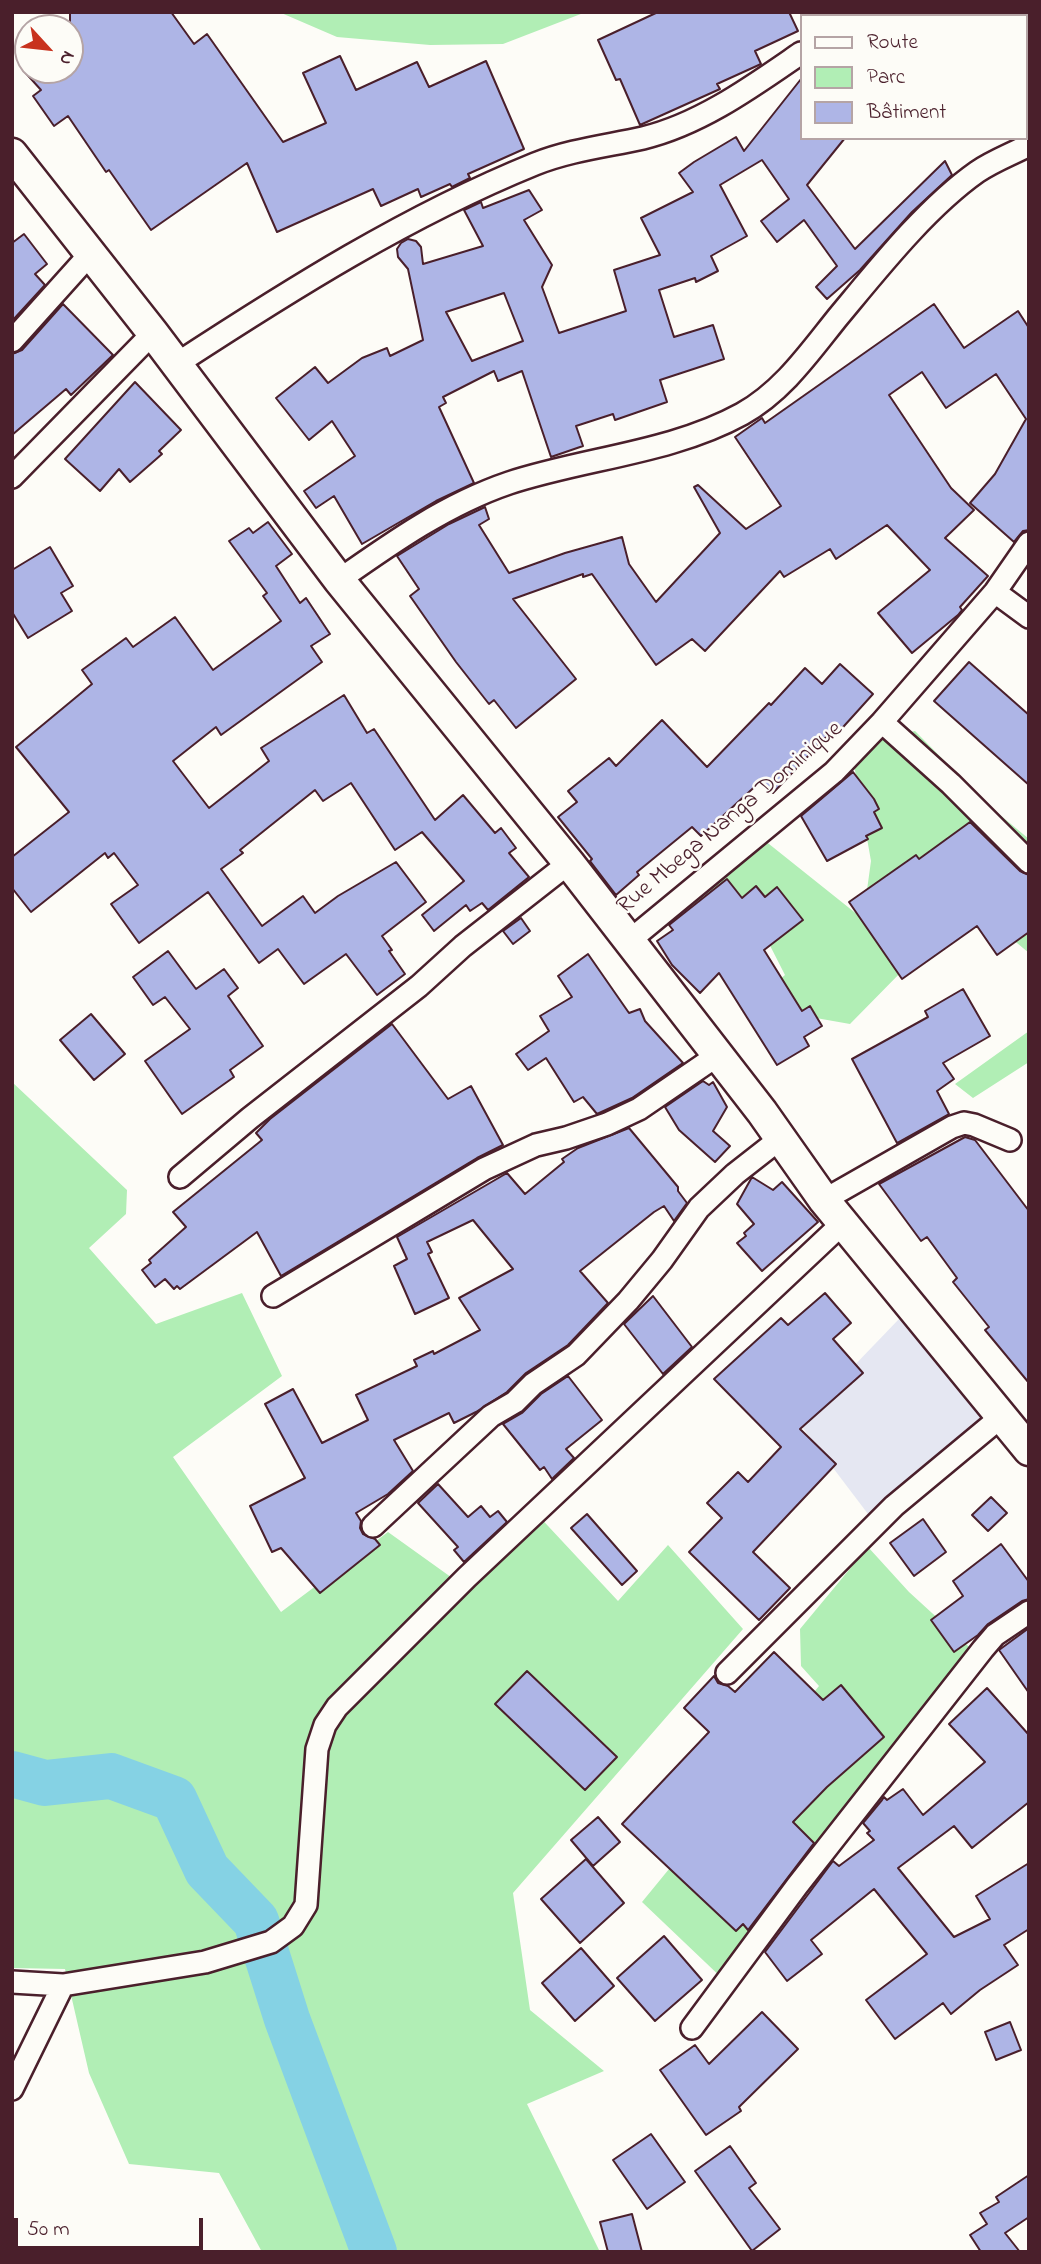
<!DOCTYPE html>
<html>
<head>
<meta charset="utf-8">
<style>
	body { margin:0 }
	#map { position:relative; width:1041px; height:2264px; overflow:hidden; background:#fdfcf7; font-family:"Indie Flower",sans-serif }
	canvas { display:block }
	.frame { position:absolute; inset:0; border:14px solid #4a1f2b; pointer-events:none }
	.legend { position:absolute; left:800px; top:14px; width:228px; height:126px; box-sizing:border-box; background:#fdfcf7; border:2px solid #b5a4a5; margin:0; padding:9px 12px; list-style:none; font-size:21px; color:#4a1f2b }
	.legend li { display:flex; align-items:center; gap:14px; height:35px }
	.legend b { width:35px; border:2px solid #b5a4a5 }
	.north { position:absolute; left:14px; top:14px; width:70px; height:70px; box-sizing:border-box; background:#fdfcf7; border:2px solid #b5a4a5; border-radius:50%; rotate:117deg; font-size:19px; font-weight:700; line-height:28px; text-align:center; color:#4a1f2b }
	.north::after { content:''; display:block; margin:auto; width:24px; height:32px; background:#c8321e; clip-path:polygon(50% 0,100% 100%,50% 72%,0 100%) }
	.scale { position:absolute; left:14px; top:2218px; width:189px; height:32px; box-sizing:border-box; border:4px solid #4a1f2b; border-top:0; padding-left:9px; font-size:21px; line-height:24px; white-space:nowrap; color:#4a1f2b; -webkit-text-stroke:5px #fdfcf7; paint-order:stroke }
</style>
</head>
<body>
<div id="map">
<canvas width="1041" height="2264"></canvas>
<div class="frame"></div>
<ul class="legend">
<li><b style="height:9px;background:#fdfcf7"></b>Route</li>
<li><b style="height:19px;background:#b1eeb5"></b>Parc</li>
<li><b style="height:19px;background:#aeb5e6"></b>Bâtiment</li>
</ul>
<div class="north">N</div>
<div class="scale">50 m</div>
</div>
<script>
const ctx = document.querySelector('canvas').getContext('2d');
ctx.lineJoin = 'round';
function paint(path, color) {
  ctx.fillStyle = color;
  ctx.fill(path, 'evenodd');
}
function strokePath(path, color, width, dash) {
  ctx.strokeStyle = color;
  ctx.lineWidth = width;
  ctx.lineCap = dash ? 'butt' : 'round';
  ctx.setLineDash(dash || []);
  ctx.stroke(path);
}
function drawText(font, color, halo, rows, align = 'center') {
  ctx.font = font + ' "Indie Flower",sans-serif';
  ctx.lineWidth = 5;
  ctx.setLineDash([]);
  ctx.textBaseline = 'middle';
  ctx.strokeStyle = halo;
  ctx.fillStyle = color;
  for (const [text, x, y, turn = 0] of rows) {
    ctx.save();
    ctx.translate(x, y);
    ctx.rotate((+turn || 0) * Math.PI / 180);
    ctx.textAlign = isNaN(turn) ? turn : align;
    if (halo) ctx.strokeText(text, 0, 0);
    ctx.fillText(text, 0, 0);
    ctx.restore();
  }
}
paint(new Path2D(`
	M899 1319 986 1422 868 1514 799 1423Z`), '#e5e7f2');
paint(new Path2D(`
	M279 12H586L503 44 430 45 337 37Z
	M915 731 988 805 1029 839V953L969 903 850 1024 782 1012 745 1009 785 975 758 922 682 939 700 883 759 836 863 919 871 861 853 759 877 740Z
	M1029 1031V1062L973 1098 955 1084Z
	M12 1082 127 1190 126 1214 89 1248 156 1324 242 1293 282 1376 173 1457 281 1612 388 1532 462 1585 535 1512 618 1601 668 1545 743 1629 513 1893 530 2010 604 2071 527 2104 600 2252H262L219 2173 129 2164 89 2073 65 1969 12 1968Z
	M868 1547 909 1592 978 1655 726 1982 642 1902 819 1686 801 1666 800 1629Z`), '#b1eeb5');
strokePath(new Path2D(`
	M12 1774 45 1783 111 1776 174 1799 207 1870 256 1921 287 2019 374 2252`), '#85d2e4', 46);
const building = new Path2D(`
	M70 12H171L194 44 207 34 283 142 326 123 303 73 340 56 356 90 417 62 429 87 486 61 524 149 468 174 470 178 452 187 450 184 421 197 418 189 381 206 373 189 277 232 247 163 151 230 109 170 106 172 68 116 54 126 33 96 41 90 23 70H70Z
	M658 12H789L798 31 755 51 761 64 717 84 720 89 640 125 620 79 616 80 598 40Z
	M801 79V138H845L807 185 855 249 945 161 952 175 912 212 860 270 827 299 816 287 837 266 804 220 777 242 761 221 789 199 762 160 720 185 747 236 711 256 718 271 696 282 695 278 659 290 674 337 713 325 724 359 660 380 667 402 615 420 613 414 576 426 583 446 551 457 522 371 498 381 494 371 443 397 446 403 439 407 474 483 436 501 362 544 334 496 316 508 304 491 355 456 332 421 309 440 276 398 315 367 328 383 362 358 387 348 390 356 423 340 408 269 398 257 397 249 401 243 408 239 416 241 421 247 423 264 483 246 464 210 481 202 483 208 529 190 542 210 524 220 552 265 542 287 559 333 626 311 614 270 660 255 641 218 693 192 679 173 694 162 736 137 744 151ZM504 293 523 341 472 361 446 312Z
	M24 234 47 264 35 274 45 285 12 321V243Z
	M63 304 113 355 71 395 66 389 12 435V354L22 350Z
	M934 304 964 348 1018 311 1029 328V530L1023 531 1014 542 970 503 995 474 1026 419 996 374 946 408 922 372 889 395 951 488 974 510 945 538 988 576 960 607 962 610 958 615 912 653 878 613 930 570 887 525 836 559 830 549 784 577 780 571 705 651 692 639 656 665 592 574 583 577V574L513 599 576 679 516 728 494 700 489 704 456 662 410 596 419 589 397 556 449 524 485 507 489 519 479 525 509 573 565 553 622 537 629 564 656 602 720 533 694 487 698 485 746 529 781 506 735 437 762 418 765 423Z
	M135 382 181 430 159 451 162 454 130 482 119 469 100 491 65 459Z
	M268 522 292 554 276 566 300 603 306 598 330 634 311 646 322 662 221 735 216 727 173 761 209 808 269 761 261 748 344 695 367 733 374 729 435 820 463 795 495 833 501 828 516 848 509 853 529 877 488 910 482 903 470 911 466 905 434 931 422 915 464 881 422 832 395 850 351 783 323 801 315 790 240 850 243 853 221 869 262 926 303 896 315 913 338 896 396 862 426 902 382 936 392 950 389 951 405 974 377 995 346 954 304 984 278 949 259 963 208 892 139 943 111 904 138 885 114 853 108 858 105 853 31 912 12 888V857L69 812 16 747 92 684 82 670 126 638 133 647 175 617 213 670 281 621 263 596 267 593 229 541 249 528 253 533Z
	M50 547 73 586 61 593 72 611 28 638 12 612V570Z
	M969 662 1029 715V785L934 701Z
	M840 664 873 694 835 736 831 732 773 793 761 781 701 836 692 827 637 872 639 875 616 895 590 861 592 859 558 817 577 802 568 791 609 758 616 766 662 720 707 767 769 703 771 705 805 668 822 684Z
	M853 772 874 799 879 809 874 812 882 828 866 836 868 839 827 861 801 816Z
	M970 822 1020 871 1029 875V932L997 955 977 926 902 979 849 902 916 855 919 859Z
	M727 879 742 898 756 886 765 897 777 887 803 920 764 950 802 1011 810 1006 822 1026 804 1037 809 1046 777 1065 719 973 700 993 672 965 657 941 673 930 669 925Z
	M521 918 530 931 513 944 503 931Z
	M168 951 196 989 224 969 238 988 228 996 263 1046 230 1070 234 1077 182 1114 145 1061 190 1029 165 997 153 1005 133 977Z
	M588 954 629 1013 640 1009 645 1021 683 1063 632 1098 597 1114 583 1097 574 1102 546 1058 528 1070 516 1054 549 1031 540 1016 572 997 558 976Z
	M963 989 990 1036 943 1063 954 1079 937 1091 949 1114 897 1143 852 1059 928 1017 925 1011Z
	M91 1014 125 1054 94 1080 60 1040Z
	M392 1024 448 1099 471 1086 503 1145 477 1158 281 1276 257 1232 180 1289 177 1286 174 1289 165 1279 155 1287 142 1270 151 1263 149 1260 186 1227 173 1212 262 1140 256 1133 270 1119Z
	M703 1081 709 1085 713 1082 727 1107 713 1131 730 1146 715 1162 679 1130 665 1107Z
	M629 1128 678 1187V1191L687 1203 674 1221 664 1206 654 1212 580 1271 608 1303 568 1345 526 1373 507 1392 476 1412 454 1423 449 1413 394 1440 413 1471 388 1494 356 1513 361 1521 360 1528 363 1534 375 1539 380 1545 320 1593 281 1548 272 1552 250 1506 305 1478 265 1404 293 1389 322 1443 368 1420 356 1395 417 1366 414 1360 433 1351 434 1354 480 1330 459 1298 513 1269 473 1220 427 1242 432 1252 428 1254 449 1298 415 1314 394 1266 407 1259 397 1237 507 1173 525 1194 564 1162 562 1159 578 1148Z
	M965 1137 975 1140 1029 1211V1383L985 1330 989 1327 953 1282 957 1278 927 1237 921 1241 879 1184Z
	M752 1177 773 1190 782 1182 818 1222 762 1271 737 1243 746 1236 744 1233 754 1224 737 1204Z
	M825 1293 851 1323 833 1339 863 1373 800 1429 836 1464 753 1552 790 1588 759 1620 689 1552 722 1518 707 1503 738 1472 748 1482 781 1447 714 1379 781 1318 788 1325Z
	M653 1296 692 1347 663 1374 624 1324Z
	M568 1376 602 1420 566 1449 574 1458 552 1479 544 1467 540 1470 503 1424 522 1413 541 1394Z
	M438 1484 468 1517 481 1506 490 1517 498 1511 507 1522 464 1562 454 1550 458 1547 418 1503Z
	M991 1497 1007 1513 988 1531 972 1515Z
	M587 1514 637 1571 622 1585 571 1528Z
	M923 1519 946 1552 914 1576 890 1543Z
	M1001 1544 1029 1582V1599L1022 1601 988 1624 978 1635 954 1652 931 1620 963 1596 953 1581Z
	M1029 1628V1693L999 1650Z
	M774 1652 823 1700 841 1685 884 1737 827 1787 793 1822 814 1843 748 1930 743 1924 736 1931 622 1824 709 1732 684 1708 714 1676 718 1683 728 1686 735 1692Z
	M527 1671 617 1757 585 1790 495 1704Z
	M987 1688 1029 1735V1802L972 1848 954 1826 898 1868 954 1937 990 1919 976 1896 1029 1863V1929L1004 1945 1018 1965 980 1990 951 2014 943 2003 895 2039 866 2000 927 1954 874 1889 811 1940 822 1954 787 1981 765 1952 833 1861 839 1866 874 1840 867 1833 870 1831 863 1823 882 1800 884 1797 887 1800 903 1789 923 1815 985 1762 949 1724Z
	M598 1817 620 1842 593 1866 571 1840Z
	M586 1859 624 1903 580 1943 541 1899Z
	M664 1936 702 1980 655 2021 617 1978Z
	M581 1948 614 1986 575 2021 542 1983Z
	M762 2012 798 2049 739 2107 741 2111 706 2135 660 2070 695 2045 709 2064Z
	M1010 2022 1021 2050 996 2060 985 2032Z
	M651 2134 685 2182 647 2209 613 2160Z
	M730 2146 756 2183 749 2188 780 2229 752 2251 695 2171Z
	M1029 2175V2217L1005 2233 1020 2252H981L970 2235 987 2224 980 2213 999 2202 996 2197Z
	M632 2214 642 2252H608L600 2222Z`);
paint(building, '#aeb5e6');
strokePath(building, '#4a1f2b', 2);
const minor = new Path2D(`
	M12 341 91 253
	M175 365C290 290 407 216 535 164 570 150 607 146 643 138 701 124 753 86 801 53
	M12 477 153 333
	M339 580C393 542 447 504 509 483 585 458 671 453 742 414 783 391 809 353 838 317 878 269 926 208 977 172 993 161 1012 154 1029 145
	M995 592 1029 617
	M882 722 951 784 1029 862
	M629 941 834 772 882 722 995 592 1029 543
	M180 1177 250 1118 419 986 463 946 569 863
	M824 1200 952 1127 964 1123 974 1125 1010 1140
	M273 1296 484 1169 536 1145 566 1138 607 1124 639 1109 718 1055
	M373 1526 491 1416 515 1402 533 1384 576 1355 628 1301 662 1260 699 1208 735 1174 781 1138
	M727 1673 894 1506 1001 1417
	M12 1982 63 1985 205 1962 271 1942 293 1926 306 1905 317 1749 325 1725 337 1707 467 1577 843 1223
	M692 2028 797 1886 983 1649 995 1635 1029 1612
	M12 2089 63 1985`);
const secondary = new Path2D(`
	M12 154 153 333 339 580 569 863 762 1112 824 1200 1029 1450`);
strokePath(minor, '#4a1f2b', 26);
strokePath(secondary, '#4a1f2b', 35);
strokePath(minor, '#fdfcf7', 21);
strokePath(secondary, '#fdfcf7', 30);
drawText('24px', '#4a1f2b', '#fdfcf7', [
	["Rue Mbega Nanga Dominique",731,819,-40]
]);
</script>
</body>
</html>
